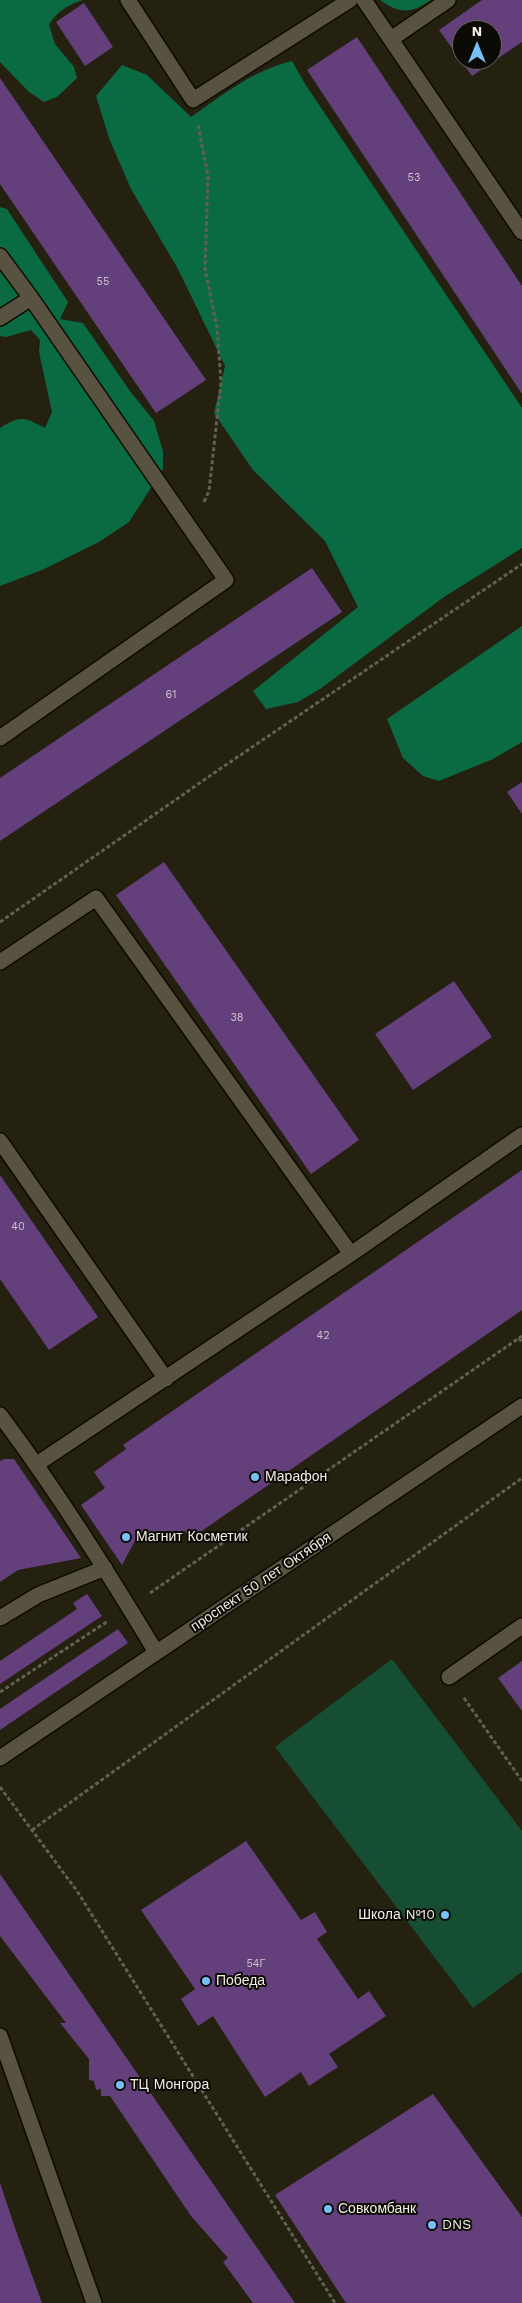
<!DOCTYPE html>
<html>
<head>
<meta charset="utf-8">
<style>
	body { margin:0 }
	#map { position:relative; width:522px; height:2303px; overflow:hidden; background:#252110; font-family:"Work Sans",sans-serif }
	canvas { display:block }
	.north { position:absolute; left:452px; top:20px; width:50px; height:50px; box-sizing:border-box; background:#0c0a04; border:1px solid #68665e; border-radius:50%; rotate:0deg; font-size:14px; font-weight:700; line-height:20px; text-align:center; color:#f1efe4 }
	.north::after { content:''; display:block; margin:auto; width:18px; height:22px; background:#76c0f7; clip-path:polygon(50% 0,100% 100%,50% 72%,0 100%) }
</style>
</head>
<body>
<div id="map">
<canvas width="522" height="2303"></canvas>
<div class="north">N</div>
</div>
<script>
const ctx = document.querySelector('canvas').getContext('2d');
ctx.lineJoin = 'round';
function paint(path, color) {
  ctx.fillStyle = color;
  ctx.fill(path, 'evenodd');
}
function strokePath(path, color, width, dash) {
  ctx.strokeStyle = color;
  ctx.lineWidth = width;
  ctx.lineCap = dash ? 'butt' : 'round';
  ctx.setLineDash(dash || []);
  ctx.stroke(path);
}
function drawText(font, color, halo, rows, align = 'center') {
  ctx.font = font + ' "Work Sans",sans-serif';
  ctx.lineWidth = 4;
  ctx.setLineDash([]);
  ctx.textBaseline = 'middle';
  ctx.strokeStyle = halo;
  ctx.fillStyle = color;
  for (const [text, x, y, turn = 0] of rows) {
    ctx.save();
    ctx.translate(x, y);
    ctx.rotate((+turn || 0) * Math.PI / 180);
    ctx.textAlign = isNaN(turn) ? turn : align;
    if (halo) ctx.strokeText(text, 0, 0);
    ctx.fillText(text, 0, 0);
    ctx.restore();
  }
}
paint(new Path2D(`
	M392 1659 522 1831V1972L473 2008 275 1747Z`), '#154e33');
paint(new Path2D(`
	M0 0H83C68 5 57 11 49 25L55 44 74 67 77 78 57 97 44 102 29 92 0 62Z
	M380 0H431C411 14 400 14 380 0Z
	M292 61 305 84 522 408V548L444 597 320 689 298 702 266 709 253 691 358 607 325 541 253 470 214 413 225 366 178 269 131 189 109 138 96 96 122 65 147 75 191 117C224 94 252 71 292 61Z
	M0 207 7 209 68 302 60 319 83 323 130 391 154 421 163 451V469L129 522 99 542 42 570 0 586V428C20 415 24 417 45 428L52 412 39 352 40 340 31 330 6 337 0 336Z
	M522 626V742L493 759 439 781 423 776 403 758 387 719Z`), '#0a6b43');
paint(new Path2D(`
	M482 0H522V42L472 76 439 30ZM462 30H492V60H462Z
	M84 3 113 47 85 66 56 22Z
	M357 37 522 286V394L307 70Z
	M0 78 206 380 156 413 0 184Z
	M312 568 342 612 0 841V778Z
	M522 782V814L507 792Z
	M164 862 359 1140 311 1174 116 895Z
	M454 981 492 1037 413 1090 375 1034Z
	M522 1170V1310L190 1539 185 1531 136 1539 122 1565 81 1505 105 1488 94 1472 126 1449 123 1445Z
	M0 1175 98 1317 49 1350 0 1279Z
	M4 1459H14L81 1558 18 1570 0 1582V1461Z
	M87 1594 102 1616 0 1684V1661L77 1609 73 1603Z
	M118 1629 128 1643 0 1730V1709Z
	M522 1661V1711L498 1678Z
	M246 1841 301 1920 315 1912 327 1932 317 1939 358 1999 369 1991 386 2016 329 2054 338 2067 309 2086 301 2072 265 2097 213 2016 198 2026 181 1999 195 1989 141 1910Z
	M0 1874 295 2303H253L223 2262 228 2258 191 2216 110 2096H101V2089L96 2090 94 2081 89 2080V2059L60 2023H66L0 1936Z
	M433 2094 522 2217V2303H346L275 2195Z
	M0 2183 15 2228 42 2303H0Z`), '#633f7c');
const minor = new Path2D(`
	M128 0 193 100 350 0
	M364 0 522 232
	M391 39 448 0
	M0 256 31 298 226 580 0 738
	M0 318 31 298
	M0 962 96 898 351 1254
	M0 1141 166 1379
	M0 1415C57 1491 107 1571 156 1652
	M37 1464 351 1254 522 1135
	M0 1618 38 1595 105 1568
	M449 1677 522 1626
	M0 1758 522 1406
	M0 2036 94 2303`);
strokePath(minor, '#0e0a00', 18);
strokePath(new Path2D(`
	M198 125 208 176 205 269 217 327 221 382 209 491 204 502
	M0 922 214 773 522 564
	M519 1338 522 1343
	M150 1593 522 1336
	M0 1692 108 1621
	M464 1698 522 1781
	M0 1787 77 1891 335 2303
	M32 1830 522 1478`), '#646051', 3, [4, 2.5]);
strokePath(minor, '#585341', 15);
for (const [x, y, r, color] of [
	[255,1477,5,"#76c0f7"],
	[126,1537,5,"#76c0f7"],
	[445,1915,5,"#76c0f7"],
	[206,1981,5,"#76c0f7"],
	[120,2085,5,"#76c0f7"],
	[328,2209,5,"#76c0f7"],
	[432,2225,5,"#76c0f7"]
]) {
  const dot = new Path2D();
  dot.arc(x, y, r, 0, 2 * Math.PI);
  ctx.fillStyle = color;
  ctx.fill(dot);
  strokePath(dot, '#0c0a04', 2);
}
drawText('11px', '#cec3ca', null, [
	["53",414,178],
	["55",103,282],
	["61",171,695],
	["38",237,1018],
	["40",18,1227],
	["42",323,1336],
	["54Г",256,1964]
]);
drawText('14px', '#f1efe4', '#0c0a04', [
	["Марафон",265,1477],
	["Магнит Косметик",136,1537],
	["Школа №10",435,1915,"right"],
	["Победа",216,1981],
	["ТЦ Монгора",130,2085],
	["Совкомбанк",338,2209],
	["DNS",442,2225]
], 'left');
drawText('14px', '#f1efe4', '#0c0a04', [
	["проспект 50 лет Октября",261,1582,-34]
]);
</script>
</body>
</html>
